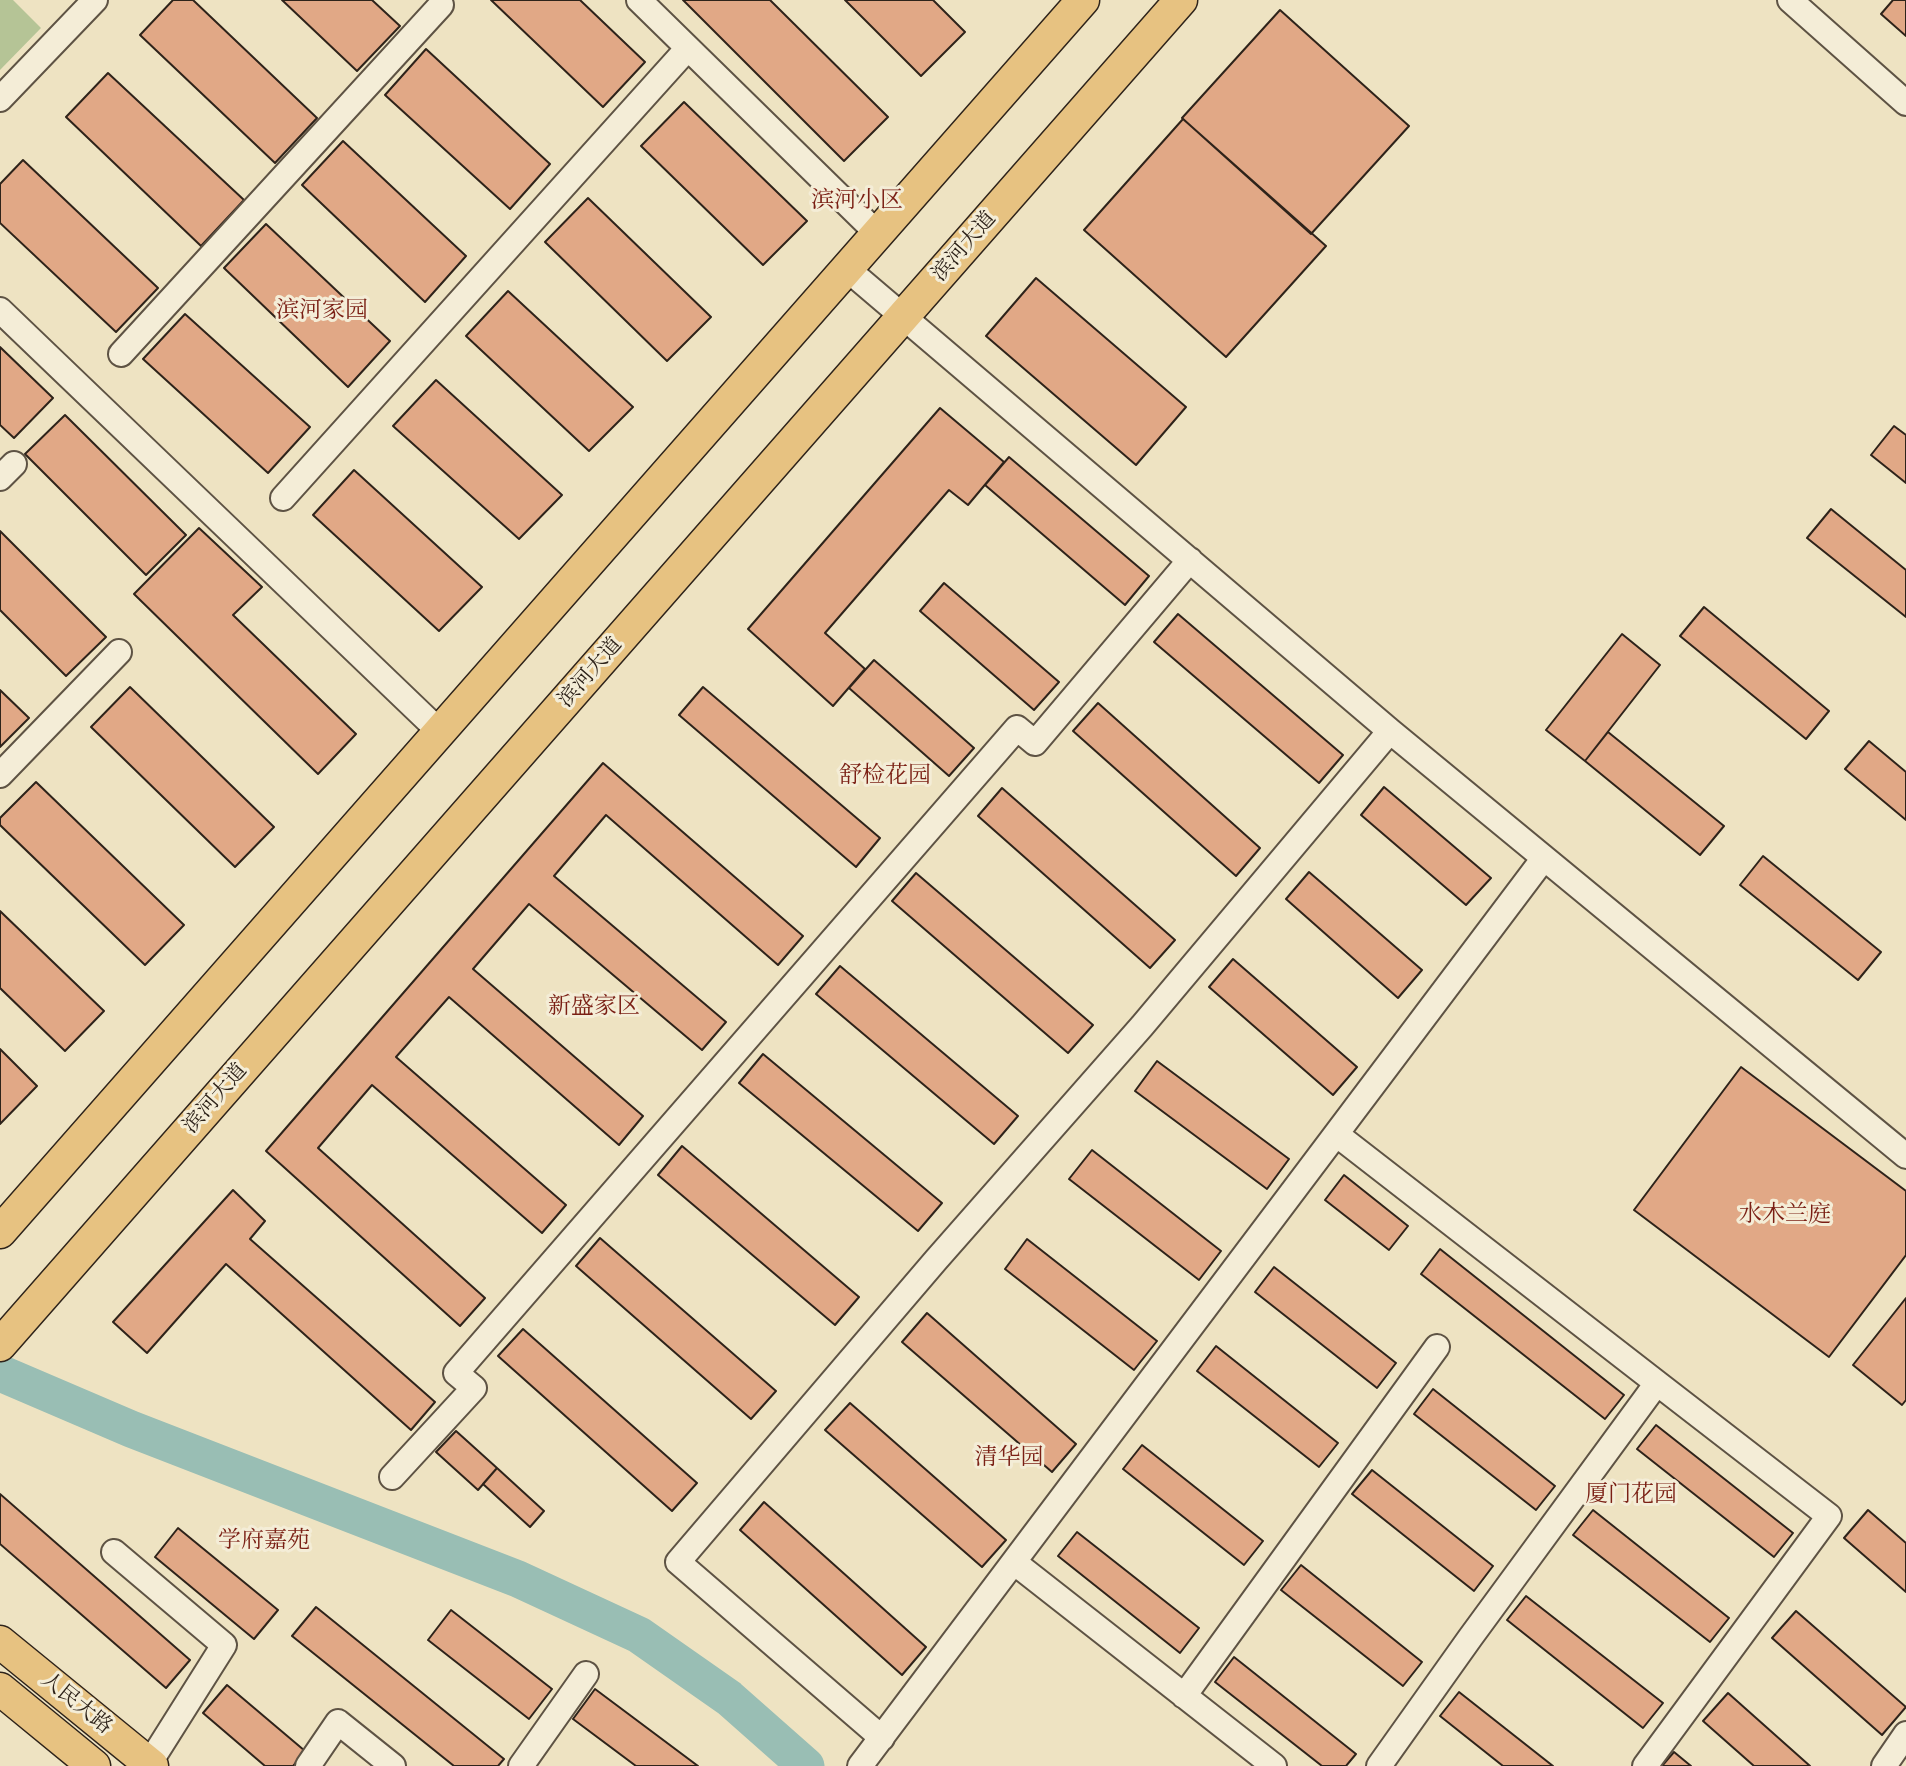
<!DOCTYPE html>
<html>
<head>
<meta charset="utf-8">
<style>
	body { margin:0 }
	canvas { display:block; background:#eee3c2 }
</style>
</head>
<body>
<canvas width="1906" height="1766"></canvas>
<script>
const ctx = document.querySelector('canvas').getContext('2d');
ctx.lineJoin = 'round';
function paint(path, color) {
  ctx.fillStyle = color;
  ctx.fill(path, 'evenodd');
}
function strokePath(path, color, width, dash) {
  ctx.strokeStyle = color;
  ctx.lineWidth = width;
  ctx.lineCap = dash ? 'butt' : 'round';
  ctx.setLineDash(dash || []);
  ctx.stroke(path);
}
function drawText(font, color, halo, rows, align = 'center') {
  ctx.font = font + ' Cardo,"Noto Serif SC",serif';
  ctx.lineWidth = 6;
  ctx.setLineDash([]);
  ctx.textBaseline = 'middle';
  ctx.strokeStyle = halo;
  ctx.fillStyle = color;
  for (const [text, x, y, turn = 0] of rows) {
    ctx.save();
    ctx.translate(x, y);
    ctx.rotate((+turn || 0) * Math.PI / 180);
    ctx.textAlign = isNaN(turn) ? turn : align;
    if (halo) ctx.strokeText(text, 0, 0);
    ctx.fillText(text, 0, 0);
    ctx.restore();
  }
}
paint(new Path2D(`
	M0 0H13L41 28 0 70Z`), '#b5c496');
strokePath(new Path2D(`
	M0 1373 131 1429 518 1579 639 1635 729 1698 806 1766`), '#99beb4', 37);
const building = new Path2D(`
	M173 0H193L317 118 275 163 140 35Z
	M282 0H372L400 26 357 71Z
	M491 0H580L645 62 603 107Z
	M683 0H770L888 117 844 161Z
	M845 0H933L965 32 921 76Z
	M1893 0H1906V36L1881 14Z
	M1280 10 1409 126 1311 234 1182 118Z
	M426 49 550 164 510 209 385 95Z
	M108 73 244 200 201 246 66 117Z
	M684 102 807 221 763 265 641 146Z
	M1183 119 1326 246 1226 357 1084 230Z
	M343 141 466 256 425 302 302 185Z
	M23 160 158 288 116 332 0 223V184Z
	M588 198 711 317 667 361 545 242Z
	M266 224 390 341 348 387 224 268Z
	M1036 278 1186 407 1136 465 986 336Z
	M508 291 633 407 589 451 466 336Z
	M185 314 310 427 268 473 143 359Z
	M0 347 53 398 14 438 0 425Z
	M436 380 562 495 519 539 393 426Z
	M940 408 1004 462 968 505 949 490 825 633 865 669 833 706 748 629Z
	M65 415 186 535 146 575 25 454Z
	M1894 426 1906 435V483L1871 455Z
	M1009 457 1149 576 1125 605 985 485Z
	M354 470 482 587 439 631 313 515Z
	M1831 509 1906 570V617L1807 538Z
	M199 528 262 587 233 615 356 734 318 774 134 594Z
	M0 531 106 637 66 676 0 610Z
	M944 583 1059 682 1034 710 920 611Z
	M1704 607 1829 711 1806 739 1680 636Z
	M1178 614 1343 755 1319 783 1154 642Z
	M1622 634 1660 665 1585 761 1546 730Z
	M874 660 974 748 949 776 849 688Z
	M130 687 274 827 235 867 91 727Z
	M703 687 880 838 856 867 679 715Z
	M0 690 29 718 0 747Z
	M1098 703 1260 848 1236 876 1073 731Z
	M1608 732 1724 826 1700 855 1585 761Z
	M1869 741 1906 772V820L1845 769Z
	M603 763 803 936 778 965 606 815 554 876 726 1022 702 1050 529 904 473 969 643 1116 619 1145 449 997 396 1057 566 1205 542 1233 372 1085 318 1148 485 1298 460 1326 266 1151Z
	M36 782 184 925 145 965 0 825V818Z
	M1384 787 1491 878 1466 905 1361 815Z
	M1002 788 1175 940 1150 968 978 816Z
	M1763 856 1881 952 1858 980 1740 885Z
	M1309 872 1422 970 1398 998 1286 899Z
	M916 873 1093 1025 1068 1053 892 901Z
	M0 911 104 1011 65 1051 0 988Z
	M1233 959 1357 1067 1333 1095 1209 987Z
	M840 966 1018 1116 994 1144 816 994Z
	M0 1049 37 1086 0 1124Z
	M763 1054 942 1203 918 1231 739 1083Z
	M1157 1061 1289 1159 1267 1189 1135 1091Z
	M1741 1067 1906 1191V1255L1829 1357 1634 1210Z
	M682 1146 859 1297 835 1325 658 1175Z
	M1092 1150 1221 1251 1199 1280 1069 1179Z
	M1344 1175 1408 1226 1389 1250 1325 1200Z
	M233 1190 265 1221 250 1239 435 1402 411 1430 226 1264 147 1353 113 1322Z
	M600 1238 776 1391 751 1419 576 1266Z
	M1027 1239 1157 1341 1134 1370 1005 1269Z
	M1440 1249 1624 1395 1605 1419 1421 1274Z
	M1274 1267 1396 1363 1377 1388 1255 1292Z
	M1906 1298V1400L1902 1405 1853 1365Z
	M927 1313 1076 1444 1052 1472 902 1342Z
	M523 1329 697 1483 672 1511 498 1356Z
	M1216 1346 1338 1443 1319 1467 1197 1371Z
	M1433 1389 1555 1486 1536 1510 1414 1414Z
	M850 1403 1006 1540 982 1567 825 1430Z
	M1656 1425 1793 1533 1774 1557 1637 1449Z
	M456 1431 497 1468 478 1490 436 1452Z
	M1142 1445 1263 1541 1244 1565 1123 1469Z
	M497 1468 544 1511 530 1527 483 1484Z
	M1372 1470 1493 1566 1474 1591 1352 1494Z
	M0 1494 190 1660 166 1688 0 1544Z
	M764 1502 926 1647 902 1675 740 1530Z
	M1593 1510 1729 1618 1710 1642 1573 1535Z
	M1868 1510 1906 1543V1592L1844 1538Z
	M178 1528 278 1610 254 1639 155 1557Z
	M1077 1532 1199 1628 1180 1653 1058 1556Z
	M1301 1565 1422 1662 1403 1686 1281 1590Z
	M1526 1596 1663 1703 1643 1728 1507 1620Z
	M316 1607 504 1759 498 1766H454L292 1636Z
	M451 1610 552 1689 529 1719 428 1640Z
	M1796 1611 1906 1707 1882 1735 1772 1638Z
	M1234 1657 1356 1754 1346 1766H1322L1215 1682Z
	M227 1685 305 1751 293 1766H265L203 1713Z
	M595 1689 698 1766H636L573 1719Z
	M1459 1692 1553 1766H1503L1440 1716Z
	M1728 1693 1810 1766H1754L1703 1721Z
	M1674 1752 1691 1766H1662Z`);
paint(building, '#e1a886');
strokePath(building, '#2e231a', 2);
const minor = new Path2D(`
	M639 0 879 235
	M1790 0 1906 103
	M0 99 95 0
	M846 268 1390 731 1906 1156
	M0 310 439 731
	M121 354 441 5
	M0 478 14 464
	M283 498 688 48
	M0 775 119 652
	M1336 1134 1657 1383
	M392 1477 474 1388 456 1373 1017 728 1035 743 1190 560
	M114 1552 224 1645 149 1764
	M1015 1563 1274 1766
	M1184 1696 1437 1347
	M882 1738 678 1562 936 1260 1142 1026 1390 731
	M308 1766 338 1722 393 1766
	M521 1766 586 1674
	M860 1766 1544 858
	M1379 1766 1470 1638 1657 1383 1829 1516 1645 1766
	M1884 1766 1906 1734`);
const major = new Path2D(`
	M0 1232 1083 0
	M0 1345 1181 0
	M0 1642 152 1766
	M0 1689 94 1766`);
strokePath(minor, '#5e5344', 28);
strokePath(major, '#2e231a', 35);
strokePath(minor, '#f4edd7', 24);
strokePath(major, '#e7c281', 32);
drawText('21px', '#2e231a', '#f4edd7', [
	["滨河大道",965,247,-49],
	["滨河大道",591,673,-49],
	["滨河大道",216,1099,-49],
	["人民大路",76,1704,39]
]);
drawText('23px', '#7a1f14', '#f4edd7', [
	["滨河小区",857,202],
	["滨河家园",322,312],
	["舒检花园",885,777],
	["新盛家区",594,1008],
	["水木兰庭",1785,1216],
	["清华园",1009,1459],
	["厦门花园",1631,1496],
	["学府嘉苑",264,1542]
]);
</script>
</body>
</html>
